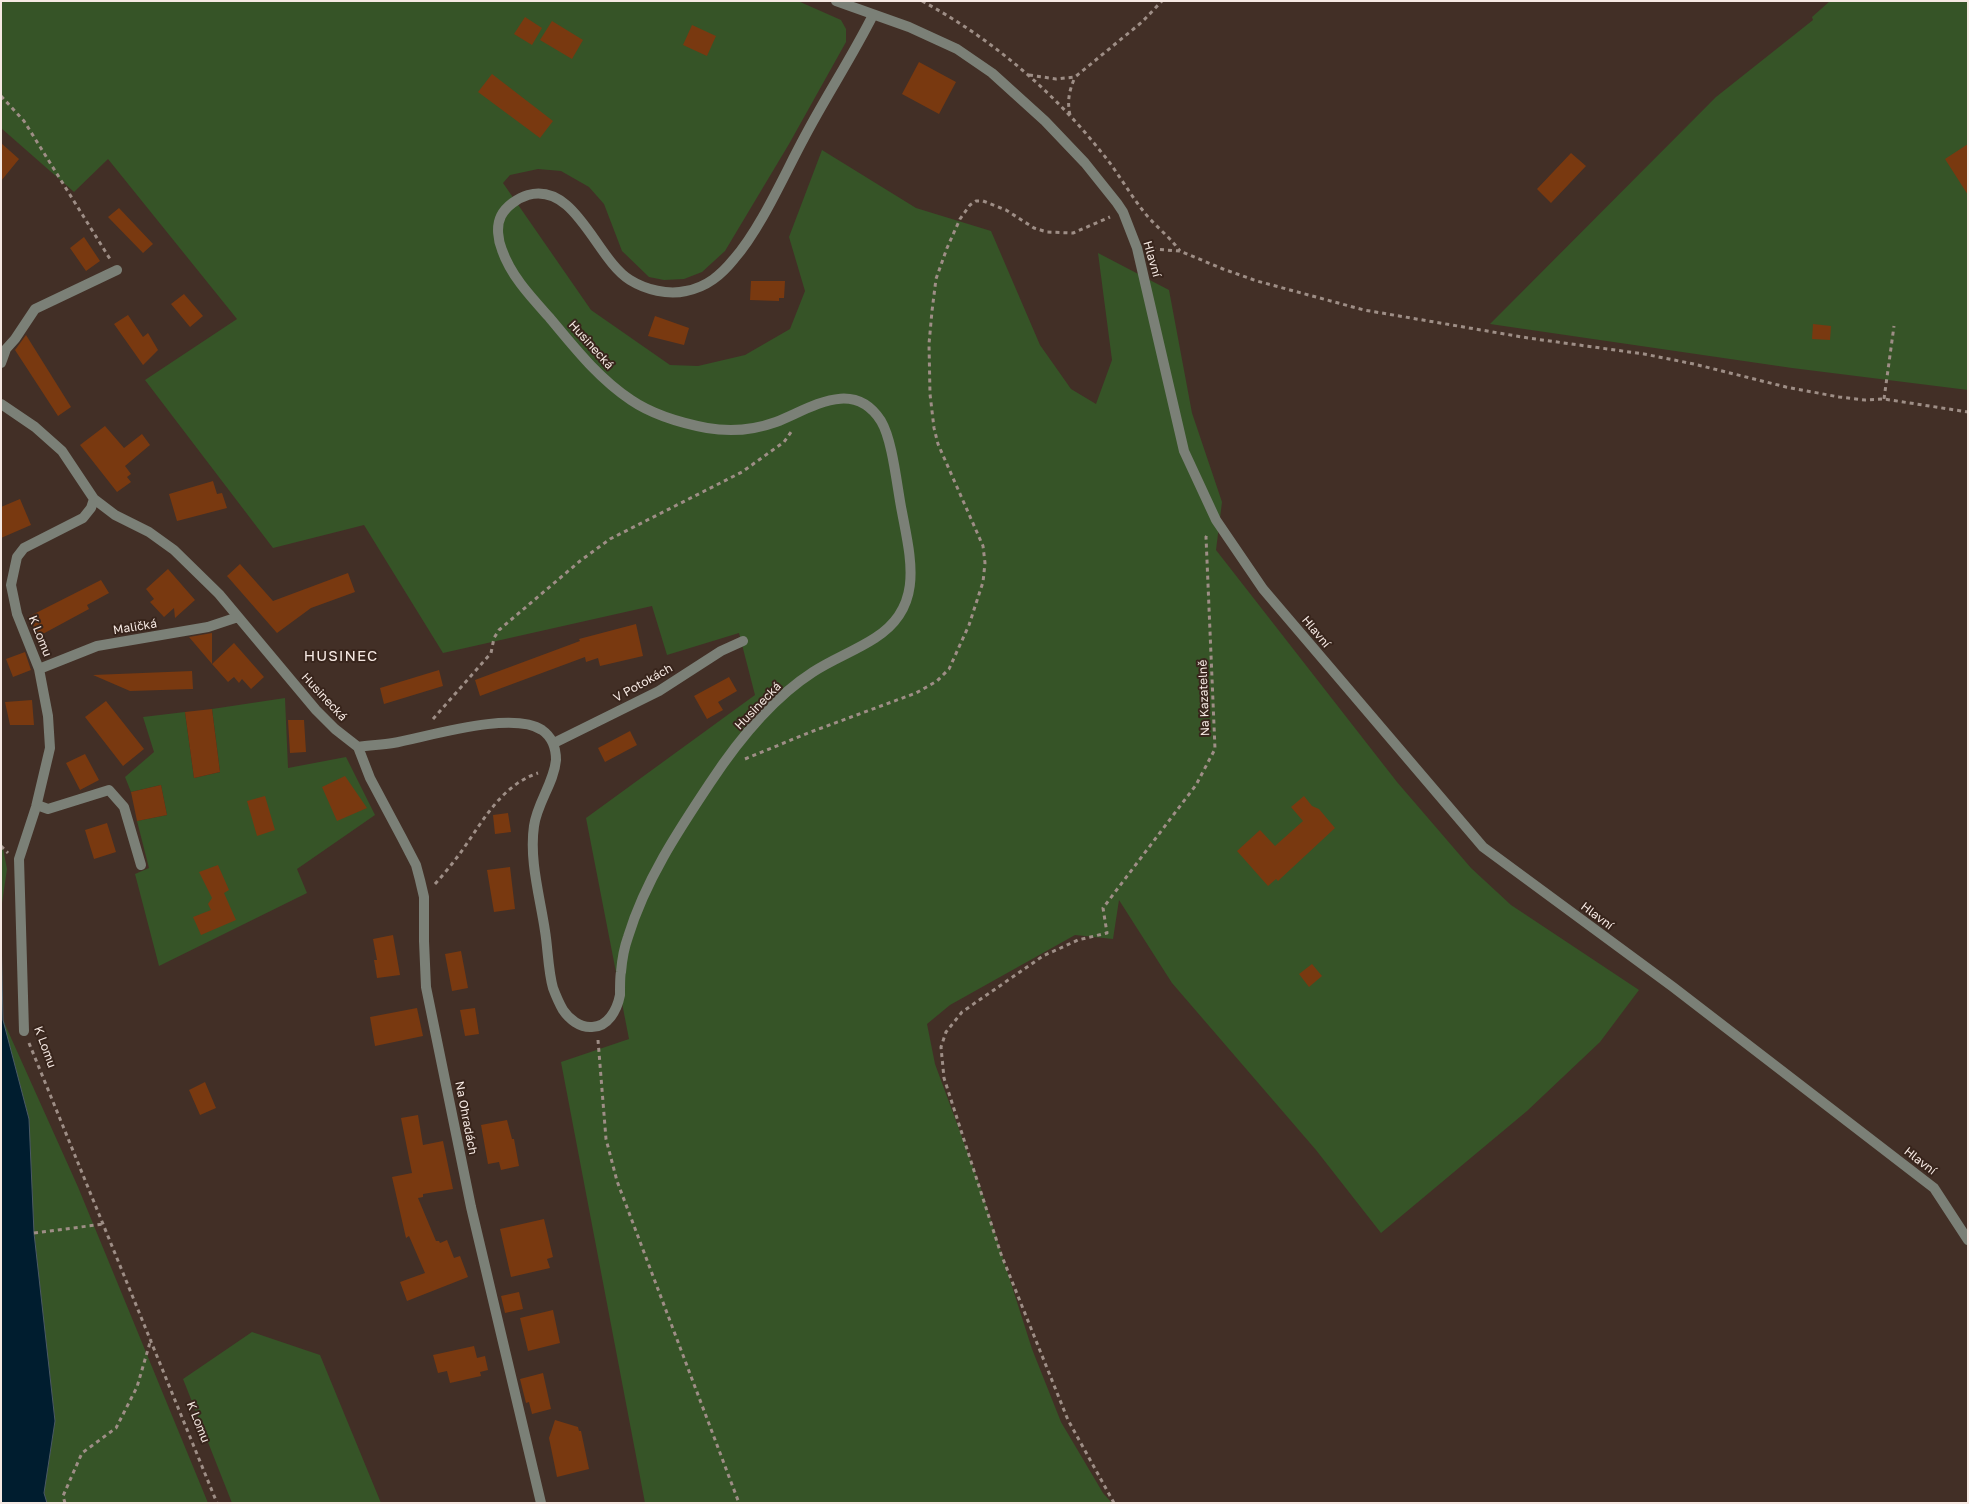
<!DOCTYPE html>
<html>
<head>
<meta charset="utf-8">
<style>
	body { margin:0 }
	#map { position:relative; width:1969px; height:1504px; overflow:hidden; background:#422f26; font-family:"Golos Text",sans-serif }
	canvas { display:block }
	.frame { position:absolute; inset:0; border:2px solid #f6e9e3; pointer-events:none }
</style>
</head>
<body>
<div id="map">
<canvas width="1969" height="1504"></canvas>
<div class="frame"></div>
</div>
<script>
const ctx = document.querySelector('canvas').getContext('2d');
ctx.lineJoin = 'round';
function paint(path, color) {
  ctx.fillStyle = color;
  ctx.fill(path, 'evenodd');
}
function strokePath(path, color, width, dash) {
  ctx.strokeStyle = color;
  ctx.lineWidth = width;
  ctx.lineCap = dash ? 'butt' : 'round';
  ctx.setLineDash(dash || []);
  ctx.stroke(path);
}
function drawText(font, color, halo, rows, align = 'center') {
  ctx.font = font + ' "Golos Text",sans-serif';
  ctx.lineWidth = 4;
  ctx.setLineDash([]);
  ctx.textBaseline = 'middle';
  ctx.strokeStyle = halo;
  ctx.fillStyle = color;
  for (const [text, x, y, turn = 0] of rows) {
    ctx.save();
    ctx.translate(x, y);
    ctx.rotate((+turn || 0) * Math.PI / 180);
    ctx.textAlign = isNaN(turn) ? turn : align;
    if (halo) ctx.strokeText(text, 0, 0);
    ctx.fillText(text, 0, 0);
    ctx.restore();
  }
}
paint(new Path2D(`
	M1 1H798L841 20 846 29V42L789 144 725 251 702 272 684 279 664 280 649 277 622 251 604 204 589 187 561 171 538 169 510 175 503 183 591 310 670 365 698 366 745 355 790 329 805 291 789 237 822 150 916 208 991 231 1040 345 1071 389 1096 404 1112 360 1098 253 1169 290 1192 413 1222 502 1216 550 1397 782 1471 868 1511 905 1639 990 1600 1042 1527 1111 1381 1233 1316 1150 1172 983 1119 900 1113 939 1075 935 950 1005 927 1024 935 1064 980 1186 1032 1349 1061 1422 1103 1493 1112 1503H645L561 1062 629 1039 586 818 755 695 739 633 667 655 652 606 443 653 364 525 273 548 145 380 237 319 108 159 74 192 1 128Z
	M1830 1H1968V390L1792 368 1490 324 1716 97 1813 20 1812 17Z
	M285 698 288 768 346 757 375 815 297 869 307 893 159 966 135 874 149 868 137 821 167 815 161 785 131 792 125 777 154 752 143 717 185 712 194 778 220 772 212 709Z
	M1 838 7 869 1 910Z
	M3 1020 78 1187 208 1503H47L44 1493 55 1420 34 1233 29 1119Z
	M252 1332 320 1355 381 1503H232L183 1379Z`), '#365427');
const water = new Path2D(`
	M1 933 3 1020 29 1119 34 1233 55 1421 44 1493 47 1503H1Z`);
paint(water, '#001d2f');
strokePath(water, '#4a5a65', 1);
paint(new Path2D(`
	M525 17 542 28 532 45 514 34Z
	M552 21 583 40 572 59 540 40Z
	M692 25 716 36 707 56 683 45Z
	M919 62 956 82 939 114 902 94Z
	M492 74 553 121 540 138 478 92Z
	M1 143 19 159 1 181Z
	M1968 144V195L1945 159Z
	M1571 153 1586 166 1551 203 1537 189Z
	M119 208 153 244 143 253 108 217Z
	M84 237 100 261 86 271 70 248Z
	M751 281H785L784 298H779V301L750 300Z
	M184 294 203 316 190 327 171 304Z
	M128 315 143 337 148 333 158 350 143 365 114 324Z
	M655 316 689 328 684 345 648 336Z
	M1813 324 1831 326 1830 340 1812 339Z
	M26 335 71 407 58 416 15 350Z
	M105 426 124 448 142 434 150 445 125 466 131 474 127 477 131 482 117 492 80 445Z
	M213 481 217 494 222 493 227 508 177 521 169 494Z
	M20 499 31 525 1 538V507Z
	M240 564 273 601 348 573 355 592 311 608 277 633 227 576Z
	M168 569 195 600 175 618 174 608 164 617 150 602 154 599 146 589Z
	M101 580 109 593 87 605 89 609 39 636 28 617Z
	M636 624 643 656 600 666 598 658 586 662 585 657 480 696 475 680 580 641 579 639Z
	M212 633V664L189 637Z
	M234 643 264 677 251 689 242 679 239 683 234 677 228 682 212 664Z
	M25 652 31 670 13 677 6 659Z
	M439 670 443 686 384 704 380 688Z
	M192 671 193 689 130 691 93 675Z
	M729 677 737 691 718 702 723 710 707 719 694 696Z
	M32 700 34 725H10L5 702Z
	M106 701 144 749 123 766 85 717Z
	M212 709 220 772 194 778 185 712Z
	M288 720H304L306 752 290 753Z
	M630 731 637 745 605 762 598 748Z
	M85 754 99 780 80 790 66 763Z
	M345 776 367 808 337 821 322 787Z
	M161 785 167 815 137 821 131 792Z
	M265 796 275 830 257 836 247 801Z
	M1304 796 1312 806 1319 809 1335 828 1278 881 1276 879 1268 886 1237 851 1260 830 1275 846 1303 821 1291 807Z
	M508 813 511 832 495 834 493 815Z
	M107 823 116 852 94 859 85 830Z
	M218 865 229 890 224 893 236 920 201 935 193 917 211 910 208 904 212 898 199 872Z
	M510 867 515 909 494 912 487 870Z
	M393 935 400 975 377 978 374 960H377L373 939Z
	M461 951 468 988 452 991 445 954Z
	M1312 964 1322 976 1309 987 1299 974Z
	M417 1008 423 1036 375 1046 370 1017Z
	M475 1008 479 1034 465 1036 460 1010Z
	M205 1082 216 1108 200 1115 189 1090Z
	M418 1115 423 1145 443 1141 453 1189 423 1194V1197L418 1198 436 1241H439L440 1243 447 1240 454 1258 460 1256 468 1277 407 1301 400 1282 425 1273 409 1236 406 1238 392 1177 412 1173 401 1118Z
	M507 1120 512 1139H514L519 1166 501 1170 499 1162 488 1164 481 1125Z
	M544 1219 553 1257 547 1259 550 1268 511 1277 500 1229Z
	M519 1292 523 1309 505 1313 501 1296Z
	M553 1310 560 1343 528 1351 520 1318Z
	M474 1346 477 1358 485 1356 488 1370 480 1372 481 1376 450 1383 447 1371 438 1373 433 1355Z
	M543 1373 551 1409 532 1414 529 1402 526 1403 520 1379Z
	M555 1420 578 1427 579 1431H581L589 1469 557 1477 549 1438Z`), '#793910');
strokePath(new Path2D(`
	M922 1C992 39 1053 91 1102 153 1117 171 1129 193 1144 212 1155 226 1169 236 1180 251
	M1029 75 1056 79 1075 77 1142 22 1162 1
	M1 96 24 121 110 259
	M1070 115C1067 101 1069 91 1075 77
	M1152 249 1180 251 1223 269 1257 281 1364 310 1528 338 1644 354 1694 364 1786 387 1839 397 1865 400 1884 399 1968 412
	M1884 399 1894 326
	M433 719 491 653 494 638 499 630 580 561 610 539 742 472 784 442 791 432
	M745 759 808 733 916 693 937 681 949 669 969 625 983 582 985 563 983 546 938 444 934 428 930 394 929 344 932 311 936 279 947 248 960 219 970 205 976 201H983L1006 210 1034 228 1047 232 1073 233 1110 217
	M1 846 8 853
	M435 884C442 876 449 868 455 860 480 828 497 787 538 773
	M598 1040 606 1139 617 1181 739 1503
	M29 1043 217 1503
	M34 1233 104 1224
	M65 1503 63 1496 82 1453 116 1428 137 1387 151 1339
	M1114 1503 1068 1420 1001 1254 944 1078 941 1047 946 1032 962 1012 1043 956 1078 940 1107 933 1103 908 1196 785 1215 749 1206 537 1208 533`), '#9e8e86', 3, [4, 4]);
strokePath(new Path2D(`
	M37 805 48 809 109 790 124 807 141 865`), '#7b8077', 10);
strokePath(new Path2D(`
	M1 363 6 349 15 339 35 309 117 270
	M1 404 35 427 62 451 94 499 115 515 149 532 174 550 219 594 316 710 335 729 358 747C369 745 381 745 393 743 427 737 512 710 542 730 552 737 556 747 556 760 554 783 537 803 534 826 529 860 540 897 545 931 548 949 548 970 553 988 556 996 559 1003 563 1010 569 1019 580 1028 592 1027 608 1027 617 1010 620 995 620 992 620 975 621 972 622 960 624 948 628 937 645 881 678 831 710 783 737 742 771 699 813 672 833 659 855 651 875 638 924 607 911 560 902 512 897 488 893 441 881 421 853 377 810 409 776 422 754 430 730 432 707 428 681 423 653 415 631 400 598 378 574 347 549 317 531 297 511 276 502 250 498 240 496 226 501 216 506 206 518 198 528 195 576 182 596 259 630 280 646 290 668 295 686 291 707 287 721 275 734 259 761 228 784 175 804 138 826 96 852 57 873 15
	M39 669 97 646 208 627 238 617
	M554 743 659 691 721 651 743 641
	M358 747 370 778 402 838 416 865 420 880 424 897V941L426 987 471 1207 541 1503
	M24 1031 19 859 36 807 50 748 48 716 39 669 17 614 11 585 17 557 24 548 83 518 91 508 94 499`), '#7b8077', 10);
strokePath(new Path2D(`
	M836 1 909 27 957 49 992 73 1045 121 1085 163 1117 203 1123 212 1137 248 1184 451 1216 520 1263 589 1483 847 1673 987 1934 1188 1968 1240`), '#7b8077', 10);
drawText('12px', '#f6e9e3', '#38251c', [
	["Hlavní",1152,259,74],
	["Husinecká",591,345,48],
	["Maličká",135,627,-9],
	["Hlavní",1316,632,50],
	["K Lomu",40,636,68],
	["V Potokách",643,683,-29],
	["Husinecká",324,697,47],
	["Na Kazatelně",1204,698,-92],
	["Husinecká",758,706,-46],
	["Hlavní",1597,916,37],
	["K Lomu",45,1047,70],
	["Na Ohradách",466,1118,79],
	["Hlavní",1920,1161,38],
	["K Lomu",198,1422,68]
]);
ctx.letterSpacing = '1px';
drawText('15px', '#f6e9e3', '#38251c', [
	["HUSINEC",341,656]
]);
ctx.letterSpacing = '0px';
</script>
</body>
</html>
